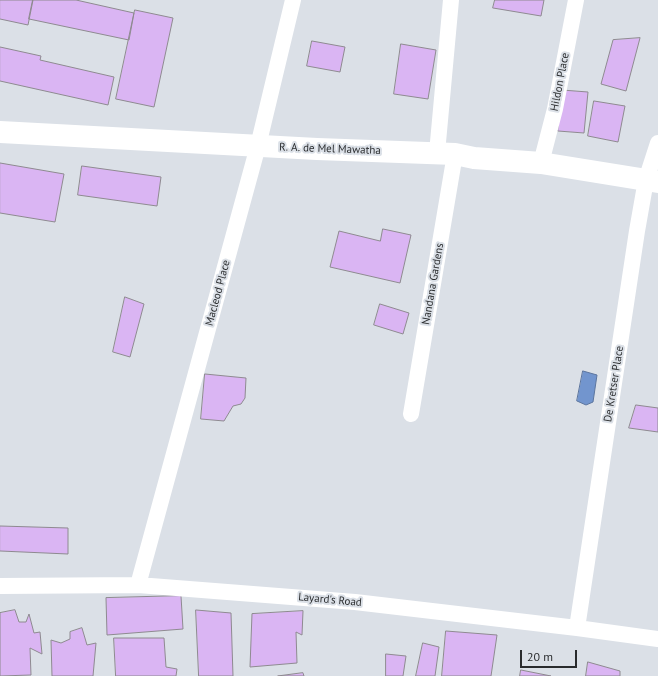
<!DOCTYPE html>
<html>
<head>
<meta charset="utf-8">
<style>
	body { margin:0 }
	#map { position:relative; width:658px; height:676px; overflow:hidden; background:#dbe0e7; font-family:"PT Sans",sans-serif }
	canvas { display:block }
	.scale { position:absolute; left:520px; top:650px; width:57px; height:18px; box-sizing:border-box; border:2px solid #292b2d; border-top:0; padding-left:5px; font-size:12px; line-height:14px; white-space:nowrap; color:#292b2d; -webkit-text-stroke:3px #dbe0e7; paint-order:stroke }
</style>
</head>
<body>
<div id="map">
<canvas width="658" height="676"></canvas>
<div class="scale">20 m</div>
</div>
<script>
const ctx = document.querySelector('canvas').getContext('2d');
ctx.lineJoin = 'round';
function paint(path, color) {
  ctx.fillStyle = color;
  ctx.fill(path, 'evenodd');
}
function strokePath(path, color, width, dash) {
  ctx.strokeStyle = color;
  ctx.lineWidth = width;
  ctx.lineCap = dash ? 'butt' : 'round';
  ctx.setLineDash(dash || []);
  ctx.stroke(path);
}
function drawText(font, color, halo, rows, align = 'center') {
  ctx.font = font + ' "PT Sans",sans-serif';
  ctx.lineWidth = 4;
  ctx.setLineDash([]);
  ctx.textBaseline = 'middle';
  ctx.strokeStyle = halo;
  ctx.fillStyle = color;
  for (const [text, x, y, turn = 0] of rows) {
    ctx.save();
    ctx.translate(x, y);
    ctx.rotate((+turn || 0) * Math.PI / 180);
    ctx.textAlign = isNaN(turn) ? turn : align;
    if (halo) ctx.strokeText(text, 0, 0);
    ctx.fillText(text, 0, 0);
    ctx.restore();
  }
}
const water = new Path2D(`
	M583 371 597 375 593 402 586 405 577 401Z`);
paint(water, '#7295ce');
strokePath(water, '#5c759e', 1);
const building = new Path2D(`
	M0 0H33L28 25 0 19Z
	M33 0H76L134 13 129 40 29 19Z
	M495 0H544L541 16 493 8Z
	M135 10 173 18 154 107 116 99Z
	M640 38 626 91 601 84 613 40Z
	M312 41 345 47 340 72 307 66Z
	M401 44 436 50 428 99 394 94Z
	M0 47 41 56 40 60 114 77 108 105 0 81Z
	M562 90 588 92 584 133 558 131Z
	M594 101 625 106 618 142 588 136Z
	M0 163 64 174 55 222 0 213Z
	M82 166 161 177 157 206 78 195Z
	M383 229 411 235 400 283 330 267 339 231 380 241Z
	M125 297 144 304 130 357 113 352Z
	M380 304 409 313 403 334 374 325Z
	M205 374 246 378 245 398 241 404 233 406 224 421 201 419Z
	M636 405 658 408V432L629 428Z
	M0 526 68 528V554L0 551Z
	M181 596 183 629 107 635 106 598Z
	M15 610 19 622H26L29 614 34 633 40 632 42 654 30 648 31 675 0 676V613Z
	M196 610 231 613 233 676H199Z
	M303 611 302 635 296 632 297 663 250 667 252 614Z
	M82 628 87 645 96 643 93 676H52L51 640 61 643 70 639V632Z
	M446 631 497 635 491 676H442Z
	M114 638H164L166 667 177 669 176 676H116Z
	M423 643 439 647 435 676H416Z
	M386 654 406 656 403 676H386Z
	M588 662 620 671V676H586Z
	M521 670 551 676H520Z
	M303 673 304 676H278Z`);
paint(building, '#dab5f3');
strokePath(building, '#8e8a90', 1);
strokePath(new Path2D(`
	M437 153 451 0
	M541 163 555 109 576 0
	M411 414 455 154
	M138 585 258 146 293 0
	M0 586 138 585 355 602 577 628 658 639
	M577 628 637 231 646 180 658 143`), '#fff', 16);
strokePath(new Path2D(`
	M0 132 317 149 455 154 474 158 541 163 658 182`), '#fff', 22);
drawText('11px', '#292b2d', '#dbe0e7', [
	["Hildon Place",560,82,-79],
	["R. A. de Mel Mawatha",330,149,2],
	["Nandana Gardens",433,284,-80],
	["Macleod Place",218,293,-75],
	["De Kretser Place",614,384,-81],
	["Layard's Road",330,600,5]
]);
</script>
</body>
</html>
